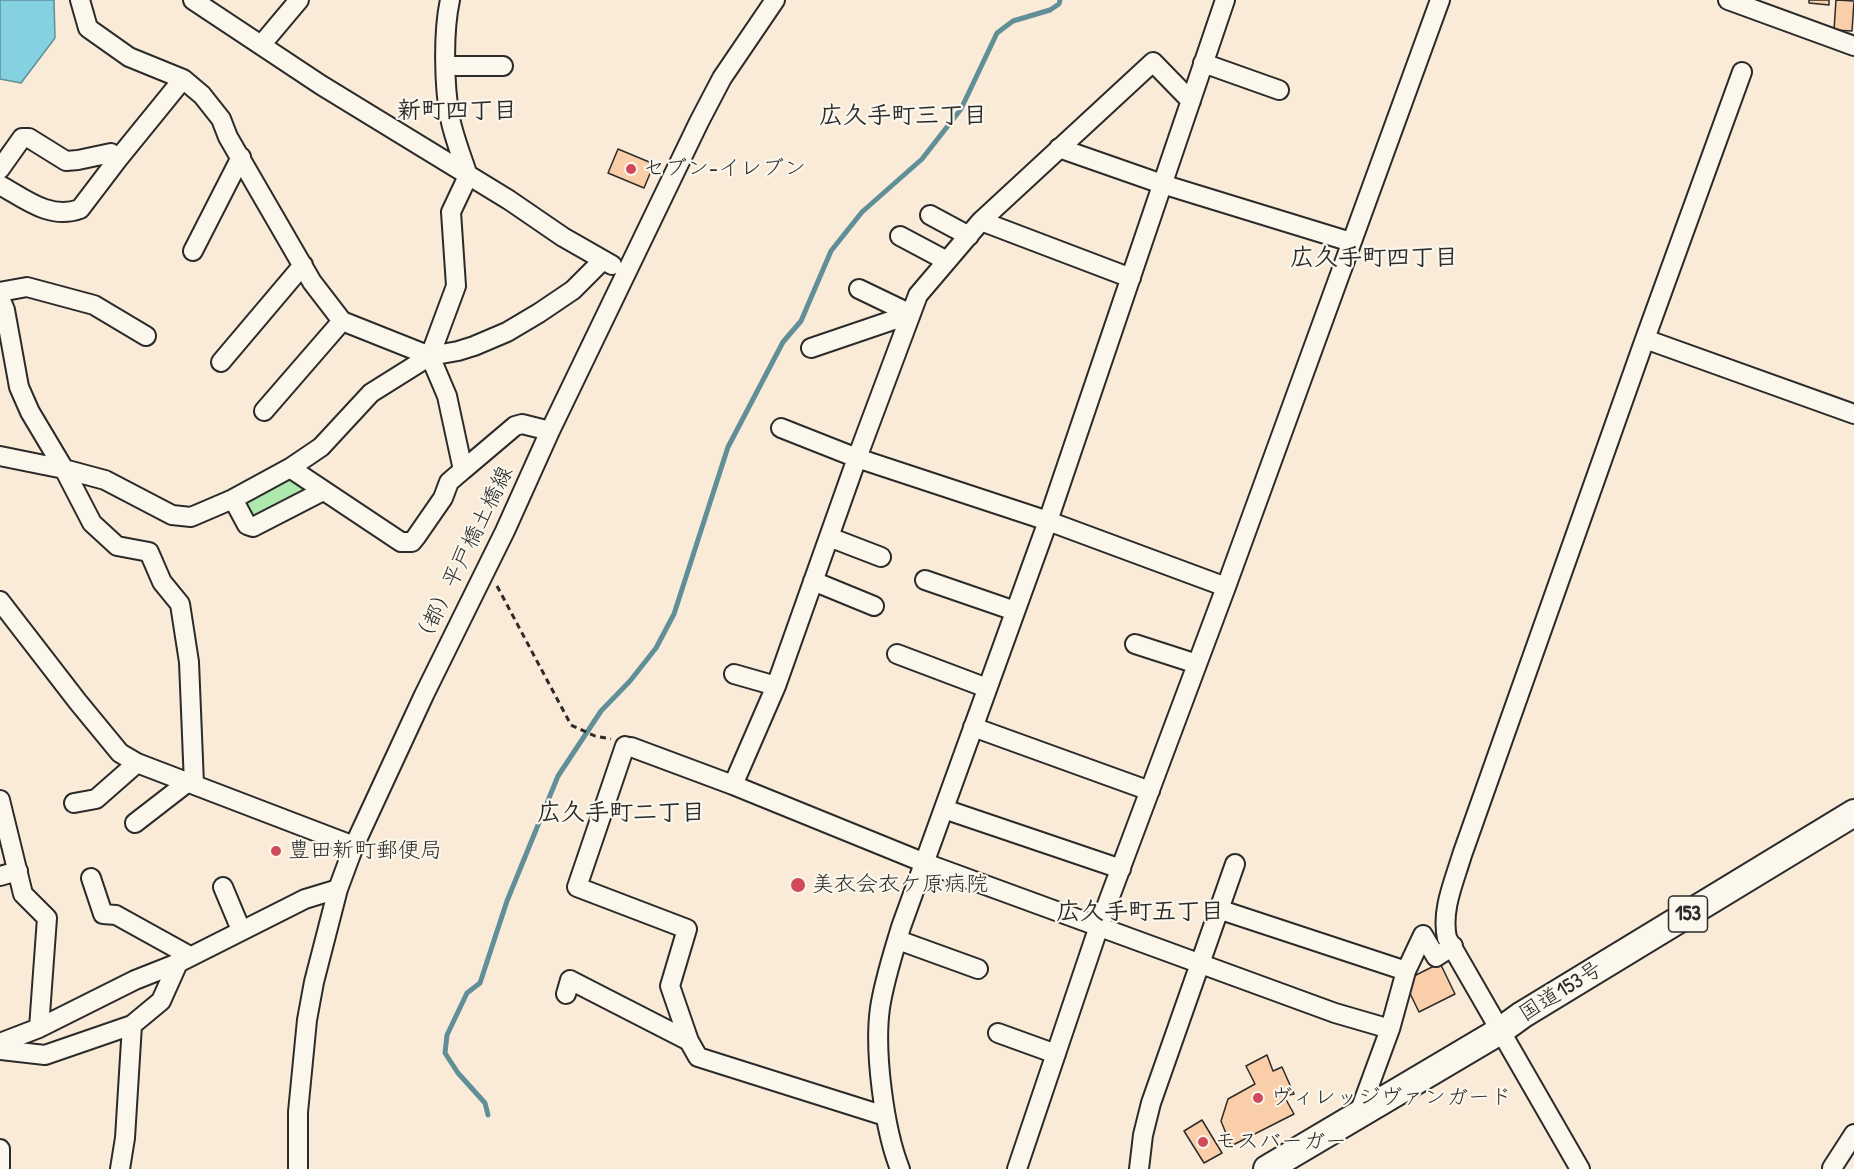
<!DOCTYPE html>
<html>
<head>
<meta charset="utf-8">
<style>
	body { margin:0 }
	canvas { display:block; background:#faebd8 }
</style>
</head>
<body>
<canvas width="1854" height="1169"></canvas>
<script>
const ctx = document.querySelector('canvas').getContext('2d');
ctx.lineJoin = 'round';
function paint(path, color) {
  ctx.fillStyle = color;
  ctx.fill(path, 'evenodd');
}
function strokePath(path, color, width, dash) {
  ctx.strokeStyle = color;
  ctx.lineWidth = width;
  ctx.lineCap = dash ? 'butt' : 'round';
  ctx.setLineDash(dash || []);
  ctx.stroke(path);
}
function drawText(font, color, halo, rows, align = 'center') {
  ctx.font = font + ' "Patrick Hand","Klee One",sans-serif';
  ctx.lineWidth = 4.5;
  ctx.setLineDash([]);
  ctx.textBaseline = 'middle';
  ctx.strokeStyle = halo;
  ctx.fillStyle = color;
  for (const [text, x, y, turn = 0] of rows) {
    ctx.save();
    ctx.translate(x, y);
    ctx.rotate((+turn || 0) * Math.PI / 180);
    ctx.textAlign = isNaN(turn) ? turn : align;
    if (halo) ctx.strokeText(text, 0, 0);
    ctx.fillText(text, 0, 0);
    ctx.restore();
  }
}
paint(new Path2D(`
	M290 468 323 491 253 527 233 499Z`), '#aee8ad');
const water = new Path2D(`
	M0 0H54L55 38 21 83 0 79Z`);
paint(water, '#84d2e1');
strokePath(water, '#608f98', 1.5);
strokePath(new Path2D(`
	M488 1115 485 1103 458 1073 445 1053 447 1035 467 993 480 983 507 901 558 776 601 711 630 681 656 648 674 614 728 447 783 342 801 321 831 251 862 212 922 159 961 109 997 33 1013 21 1050 10 1059 4 1060 0`), '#608f98', 5);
const building = new Path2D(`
	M1809 0H1829V5L1809 3Z
	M1836 0 1854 1 1852 31 1834 30Z
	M618 149 654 164 644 188 608 173Z
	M1440 963 1455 994 1419 1012 1404 981Z
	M1267 1055 1273 1071 1282 1067 1294 1094 1284 1096 1294 1114 1231 1146 1221 1121 1228 1099 1255 1084 1246 1066Z
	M1202 1120 1222 1153 1204 1163 1184 1131Z`);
paint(building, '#f9cea8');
strokePath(building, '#2b2b2b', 1.5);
const minor = new Path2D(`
	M80 0 88 28 129 57 183 79 202 95 221 119 228 137 312 282 342 321 430 356
	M193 0 321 85 509 200 563 237 612 265
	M450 0C443 31 444 86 450 118 454 138 462 157 468 176L451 212 456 286 430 356 447 396 463 470 515 426 522 424 550 431
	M1728 0 1854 46
	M262 44 299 0
	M1203 63 1279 90
	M446 66H503
	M1059 148 1162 184 1351 242
	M0 169 22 138H29L66 161 78 160 111 153 118 159
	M0 185C25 199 50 220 80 209L118 159 183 79
	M930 215 969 236
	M981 221 1153 62 1191 101
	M900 236 947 261
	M193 251 241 157
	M1131 278 981 221 918 295 857 458 1048 521 1226 587
	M859 289 911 314
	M0 292 27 287 94 305 146 336
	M0 298 5 310 19 387 30 412 64 469 92 523 117 546 149 552 162 582 180 604 189 662 194 784
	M1645 339 1854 414
	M811 348 911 314
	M221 362 303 265
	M264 411 342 321
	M0 456 64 469 105 480 172 515 191 517 233 499 290 468 321 447 371 393 430 356 458 351 474 346 507 332 539 313 573 290 603 260
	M290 468 401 542H412L416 537 443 498 449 482 463 470
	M233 499 247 525 253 527 323 491
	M829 537 881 557
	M925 580 1015 611
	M813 581 874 606
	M0 601 78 702 120 753 137 763 354 846
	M1135 644 1197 664
	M897 654 987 688
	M734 674 776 686
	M973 727 1150 791
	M625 746 577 887 687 929 670 986 689 1041 698 1057 885 1116
	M631 747 733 785 925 863 1335 1013 1390 1029 1358 1116
	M733 785 776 686 857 458 781 428
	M0 800 23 894 47 918 39 1028
	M74 803 96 799 137 763
	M944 809 1121 869
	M135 823 188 782
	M0 876 18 871
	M91 878 103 914 116 915 190 956
	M223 887 241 930
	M1218 909 1406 971
	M898 940 978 969
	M566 994 570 980 689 1041
	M1390 1029 1406 971 1423 935 1436 957 1453 946
	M998 1033 1056 1054
	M0 1043 39 1028 135 980 178 963 305 899 338 889
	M0 1050 45 1055 132 1025 161 1001 178 963
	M0 1149V1167
	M1832 1168 1854 1134
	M120 1169 125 1138 132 1025
	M298 1169V1112L307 1020 314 982 338 889 354 846 424 695 505 531 550 431 699 122 722 78 775 0
	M900 1169C884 1129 874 1051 880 1008 884 981 893 954 901 927L1048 521 1225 0
	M1017 1169 1099 926 1226 587 1440 0
	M1139 1169 1143 1135 1151 1103 1235 864
	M1580 1169 1447 938C1441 910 1454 882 1462 855L1645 339 1742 72`);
const highway = new Path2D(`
	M1267 1169 1500 1031 1522 1015 1854 813`);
strokePath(minor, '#2b2b2b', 22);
strokePath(highway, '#2b2b2b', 30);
strokePath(new Path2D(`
	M497 586 571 725 595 736 611 739`), '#2b2b2b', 3, [6, 4.5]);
strokePath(minor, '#fbf7ec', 18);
strokePath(highway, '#fbf7ec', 26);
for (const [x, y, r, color] of [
	[631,169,6,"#d1495b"],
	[276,851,6,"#d1495b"],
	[798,885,8,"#d1495b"],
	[1258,1098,6,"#d1495b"],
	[1203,1142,6,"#d1495b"]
]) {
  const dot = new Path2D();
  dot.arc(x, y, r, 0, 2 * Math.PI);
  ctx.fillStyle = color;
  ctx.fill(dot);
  strokePath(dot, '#fbf7ec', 2);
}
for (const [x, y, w] of [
	[1688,914,39]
]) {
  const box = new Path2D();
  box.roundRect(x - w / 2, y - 18, w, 36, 4.5);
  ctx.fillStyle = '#fbf7ec';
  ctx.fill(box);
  strokePath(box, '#2b2b2b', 1.5);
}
drawText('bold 21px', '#2b2b2b', null, [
	["153",1688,914]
]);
drawText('22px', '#2b2b2b', '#fbf7ec', [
	["セブン-イレブン",643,169],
	["豊田新町郵便局",288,851],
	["美衣会衣ケ原病院",812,885],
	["ヴィレッジヴァンガード",1270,1098],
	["モスバーガー",1215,1142]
], 'left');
drawText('22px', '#2b2b2b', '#fbf7ec', [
	["（都）平戸橋土橋線",464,557,-64],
	["国道153号",1561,992,-32]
]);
drawText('bold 24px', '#2b2b2b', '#fbf7ec', [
	["新町四丁目",457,112],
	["広久手町三丁目",903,117],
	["広久手町四丁目",1374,259],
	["広久手町二丁目",621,814],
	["広久手町五丁目",1140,913]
]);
</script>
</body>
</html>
